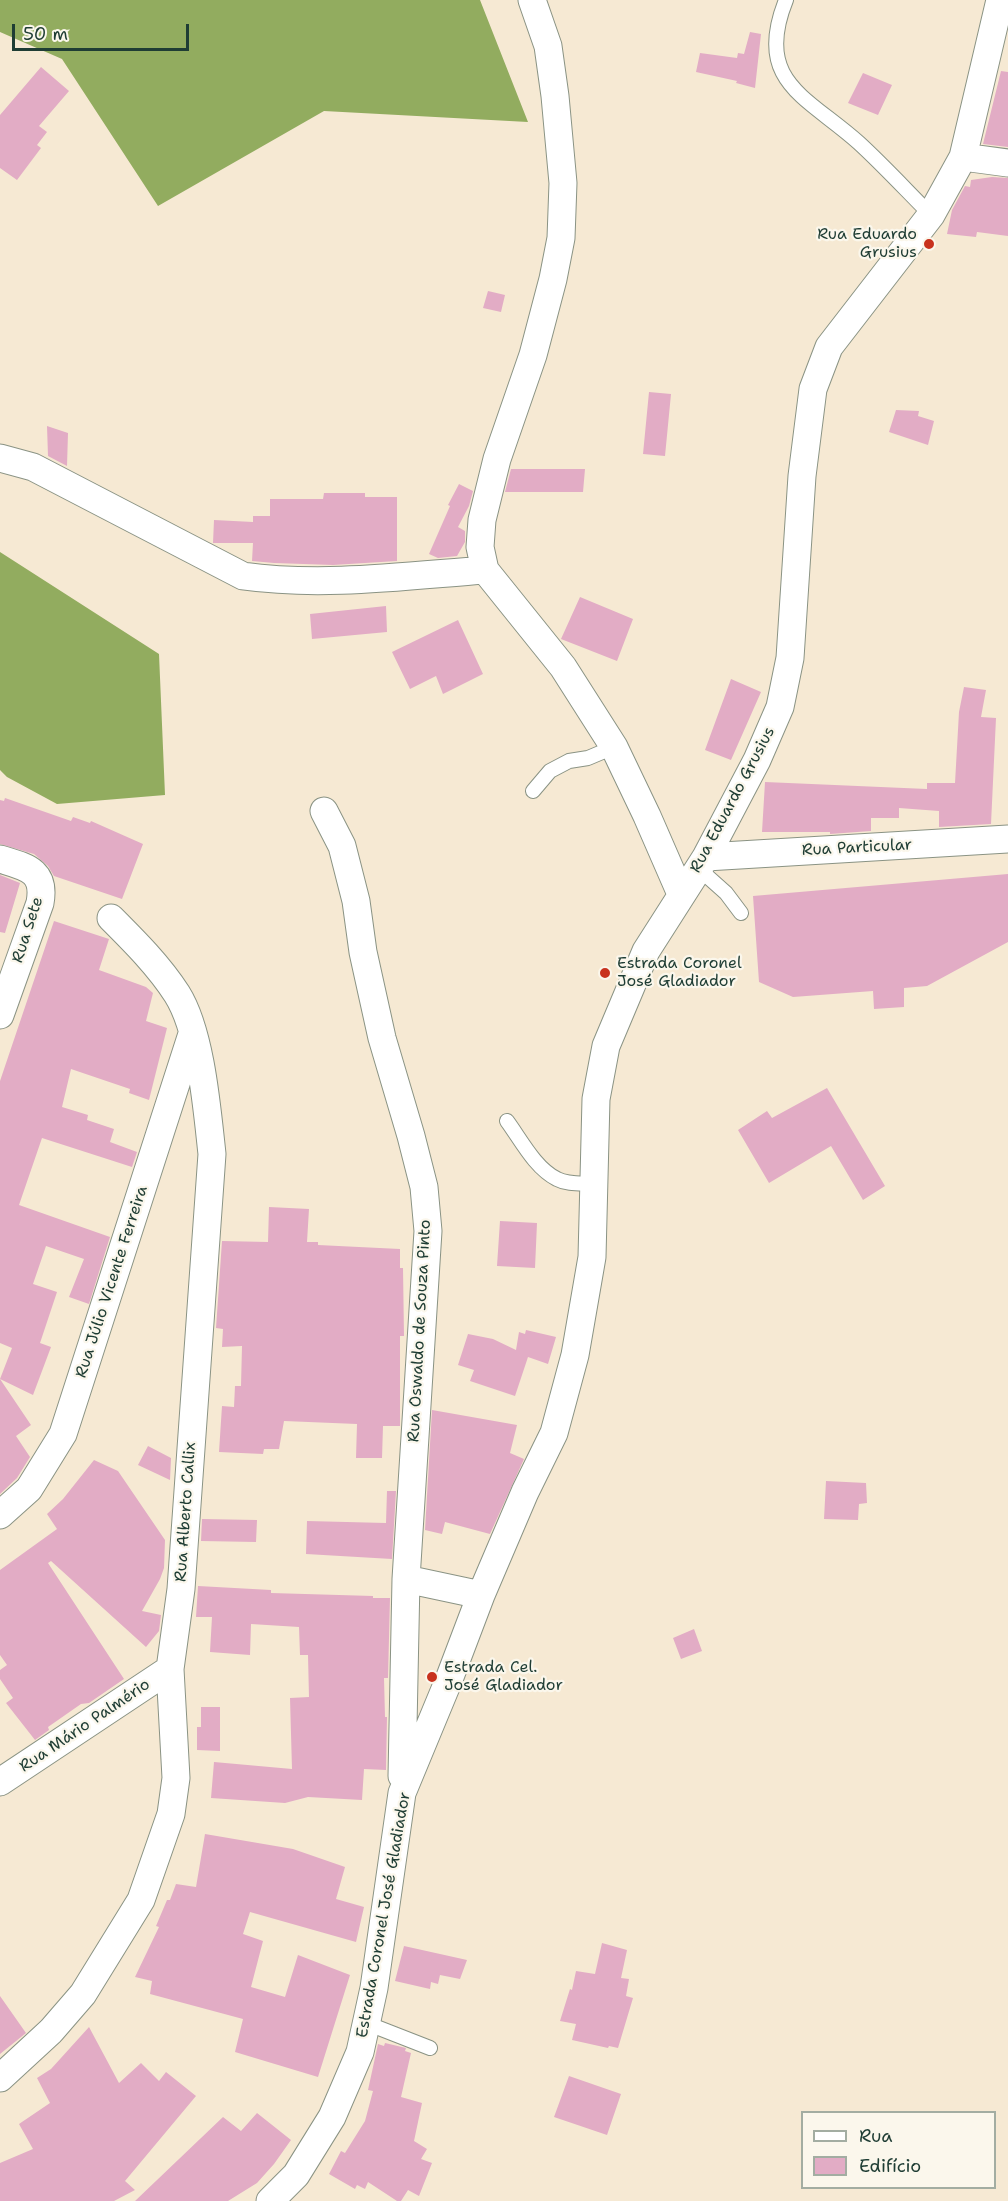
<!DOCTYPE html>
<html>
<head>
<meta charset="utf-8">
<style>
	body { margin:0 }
	#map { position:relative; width:1008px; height:2201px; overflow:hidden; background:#f6e9d3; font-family:"Shantell Sans",sans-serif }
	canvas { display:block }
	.legend { position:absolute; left:801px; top:2111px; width:195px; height:78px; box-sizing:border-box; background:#fbf7ec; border:2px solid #a3ada2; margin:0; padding:8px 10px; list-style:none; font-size:18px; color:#1f3d34 }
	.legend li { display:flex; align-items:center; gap:12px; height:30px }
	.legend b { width:30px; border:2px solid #a3ada2 }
	.scale { position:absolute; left:12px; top:24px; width:177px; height:27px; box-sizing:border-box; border:3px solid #1f3d34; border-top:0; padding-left:8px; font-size:18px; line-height:21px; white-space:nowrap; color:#1f3d34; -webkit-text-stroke:4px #fbf7ec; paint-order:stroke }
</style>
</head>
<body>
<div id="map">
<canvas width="1008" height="2201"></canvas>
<ul class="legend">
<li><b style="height:8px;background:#fff"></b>Rua</li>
<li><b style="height:16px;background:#e2acc5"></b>Edifício</li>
</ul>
<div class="scale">50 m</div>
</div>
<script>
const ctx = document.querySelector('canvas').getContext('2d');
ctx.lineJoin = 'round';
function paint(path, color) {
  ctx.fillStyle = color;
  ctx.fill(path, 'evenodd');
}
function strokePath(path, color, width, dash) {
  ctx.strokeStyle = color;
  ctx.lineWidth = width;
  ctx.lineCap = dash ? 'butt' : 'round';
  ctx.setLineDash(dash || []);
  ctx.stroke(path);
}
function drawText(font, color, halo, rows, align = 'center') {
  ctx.font = font + ' "Shantell Sans",sans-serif';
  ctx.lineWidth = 4.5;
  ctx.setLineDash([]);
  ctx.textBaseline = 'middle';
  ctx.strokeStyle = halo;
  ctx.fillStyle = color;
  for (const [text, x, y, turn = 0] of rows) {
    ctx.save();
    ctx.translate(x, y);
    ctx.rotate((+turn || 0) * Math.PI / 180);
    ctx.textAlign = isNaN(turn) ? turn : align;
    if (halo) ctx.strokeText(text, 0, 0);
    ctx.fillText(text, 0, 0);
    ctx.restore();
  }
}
paint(new Path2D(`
	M0 0H480L528 122 324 111 158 206 62 59 0 32Z
	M0 552 159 654 165 795 57 804 7 777 0 770Z`), '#92ac5f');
paint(new Path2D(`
	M750 32 761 34 755 88 736 83 737 81 696 72 700 53 737 58 738 53 744 54Z
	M41 67 69 91 39 126 47 132 37 145 41 148 17 180 0 168V115Z
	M1001 71 1008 72V147L983 144Z
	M863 73 892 85 878 115 848 103Z
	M992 177 1008 178V236L977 232 976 237 947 234 952 210 965 186 970 187 971 180Z
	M488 291 505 295 501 312 483 308Z
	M649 392 671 394 665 456 643 454Z
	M896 410 919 411 918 416 934 421 928 445 889 432Z
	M47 426 68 433 67 466 48 456Z
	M511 469H585L583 492H505Z
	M459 484 473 491 469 506 458 527 465 531V542L457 556 438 558 429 554 450 506 448 505Z
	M324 493H365V497H397V561L333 565 274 563 252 561 253 543H213L214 520 253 522V516H270V499H323Z
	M580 597 633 619 617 661 561 639Z
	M386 606 387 632 312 639 310 614Z
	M458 620 483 674 443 694 436 676 410 689 392 652Z
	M731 679 761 692 731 760 705 750Z
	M964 687 986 690 981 717 996 718 991 824 939 827V811L899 808V818H871V831L830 834V832H762L765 782 927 789V783H955L959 712Z
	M5 798 71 821 73 817 90 823 91 821 143 844 122 899 54 876 48 866 34 854 0 844V800L4 801Z
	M1008 874V942L927 986 904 988V1007L874 1009 873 991 793 997 759 982 753 896Z
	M0 875 20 883 5 933 0 932Z
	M54 921 109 939 99 970 146 987 153 993 146 1021 167 1028 149 1100 129 1093 130 1089 71 1069 62 1107 88 1115 87 1120 114 1129 110 1142 137 1152 132 1167 42 1138 19 1205 110 1237 89 1304 69 1297 84 1259 46 1246 33 1284 57 1292 40 1343 51 1347 33 1395 0 1379 12 1348 0 1343V1081Z
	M827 1088 885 1186 863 1200 831 1146 769 1183 738 1130 767 1111 772 1118Z
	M269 1207 309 1209 307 1242H318V1245L400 1249V1268H403L404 1336H400V1426H383L382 1458H356L357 1424 284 1421 279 1449H264L263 1454 219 1452 222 1406 234 1407 235 1386H241L242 1346 222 1347 223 1329 216 1328 222 1241 268 1242Z
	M500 1221 537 1223 535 1268 497 1266Z
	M526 1330 556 1337 548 1364 528 1357 515 1396 470 1381 474 1370 458 1365 468 1334 493 1339 516 1350 519 1332 525 1334Z
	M0 1379 31 1425 16 1436 30 1457 17 1478 0 1494Z
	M432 1410 517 1425 510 1453 524 1459 490 1534 445 1522 442 1534 425 1530Z
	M148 1446 171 1458 170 1480 138 1465Z
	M94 1460 118 1471 165 1540 164 1568 160 1579 142 1611 161 1615 159 1631 146 1647 51 1561 48 1563 124 1679 89 1703 81 1704 48 1727 49 1730 35 1740 6 1703 13 1698 0 1679V1670L7 1665 0 1655V1570L57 1529 47 1514 63 1499Z
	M826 1481 866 1483 867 1503 859 1504 858 1520 824 1519Z
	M387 1491H396L392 1559 306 1554 307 1521 386 1523Z
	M202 1519 257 1520 256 1542 201 1541Z
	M198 1586 271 1590V1593L373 1596V1598H390L388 1678H384L385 1717H387L386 1770 364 1769 362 1800 308 1797 285 1803 211 1798 214 1762 292 1769 290 1698 309 1697 308 1655H300L299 1627 251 1624 250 1655 210 1652 212 1617H196Z
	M694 1629 702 1651 681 1659 673 1638Z
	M201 1707H220V1751L197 1750V1727H201Z
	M205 1834 293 1849 345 1867 336 1899 364 1907 356 1942 250 1912 243 1934 263 1941 251 1987 285 1997 298 1955 350 1975 318 2077 235 2052 243 2019 150 1994 152 1981 135 1977 159 1927 156 1926 167 1900H170L176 1884 196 1887Z
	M602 1943 627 1950 621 1978 629 1979 626 1996 633 1998 618 2048 609 2046 608 2048 572 2040 576 2024 560 2021 570 1989 572 1990 576 1971 595 1974Z
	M404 1946 467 1960 460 1979 440 1975 438 1984 431 1982 430 1989 395 1981Z
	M0 1996 26 2033 0 2054Z
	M89 2027 119 2083 141 2063 159 2081 166 2072 196 2096 125 2181 135 2190 114 2201H0V2163L33 2149 19 2124 50 2103 37 2078 51 2069Z
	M385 2043 406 2048 405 2051 411 2053 401 2097 422 2103 414 2141 427 2149 421 2159 432 2163 419 2196 408 2190 401 2201H397L368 2182 365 2189 357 2185 355 2189 329 2174 341 2151 345 2153 365 2121 373 2091 368 2090 378 2044 384 2046Z
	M569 2076 621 2094 607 2135 554 2117Z
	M257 2113 291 2140 274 2164 257 2183 228 2201H135L223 2117 241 2131Z`), '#e2acc5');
const lane = new Path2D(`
	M786 0C753 82 808 97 859 143 884 166 907 191 931 215
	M533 791 550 771 569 761 588 758 614 747
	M698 868 726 893 741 913
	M507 1121C521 1140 535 1168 557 1179 568 1185 582 1183 594 1184
	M366 2023 430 2048`);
const street = new Path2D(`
	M532 0 548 46 555 96 563 183 561 238 553 279 533 355 497 459 482 520 480 547 485 570 563 667 614 747 647 816 681 894
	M963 157 1008 163
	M0 458 33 467 243 576C322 587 405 576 485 570
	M324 811 342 846 356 901 363 952 382 1038 411 1136 424 1187 428 1231 406 1579 402 1776
	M706 857 1008 839
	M0 859C26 867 46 870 40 903L0 1015
	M0 1515 29 1489 63 1434 192 1034
	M406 1579 481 1595
	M0 1782 170 1669
	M0 2078 51 2031 83 1994 141 1900 171 1814 176 1778 170 1669 181 1589 212 1154C207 1109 201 1032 177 994 159 966 135 942 111 918
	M270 2201 296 2175 332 2117 360 2052 374 1988 402 1793 448 1682 481 1595 525 1492 554 1433 575 1355 592 1257 596 1099 606 1046 646 951 706 857 757 760 780 707 790 658 802 476 813 389 829 347 931 215 963 157 1000 0`);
strokePath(lane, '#8a9384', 16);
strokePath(street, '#8a9384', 29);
strokePath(lane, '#fff', 14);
strokePath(street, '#fff', 27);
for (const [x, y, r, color] of [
	[929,244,6,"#c8321e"],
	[605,973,6,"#c8321e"],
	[432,1677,6,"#c8321e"]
]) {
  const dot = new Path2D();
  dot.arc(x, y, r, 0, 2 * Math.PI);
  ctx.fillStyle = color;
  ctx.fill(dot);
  strokePath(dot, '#fbf7ec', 2);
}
drawText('16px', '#1f3d34', '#fbf7ec', [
	["Rua Eduardo",917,235,"right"],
	["Grusius",917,253,"right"],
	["Estrada Coronel",617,964],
	["José Gladiador",617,982],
	["Estrada Cel.",444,1668],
	["José Gladiador",444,1686]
], 'left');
drawText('16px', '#1f3d34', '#fbf7ec', [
	["Rua Eduardo Grusius",733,800,-62],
	["Rua Particular",857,848,-3],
	["Rua Sete",28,930,-72],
	["Rua Júlio Vicente Ferreira",112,1282,-72],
	["Rua Oswaldo de Souza Pinto",420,1331,-87],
	["Rua Alberto Callix",186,1512,-86],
	["Rua Mário Palmério",85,1726,-34],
	["Estrada Coronel José Gladiador",384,1915,-80]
]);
</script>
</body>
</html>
